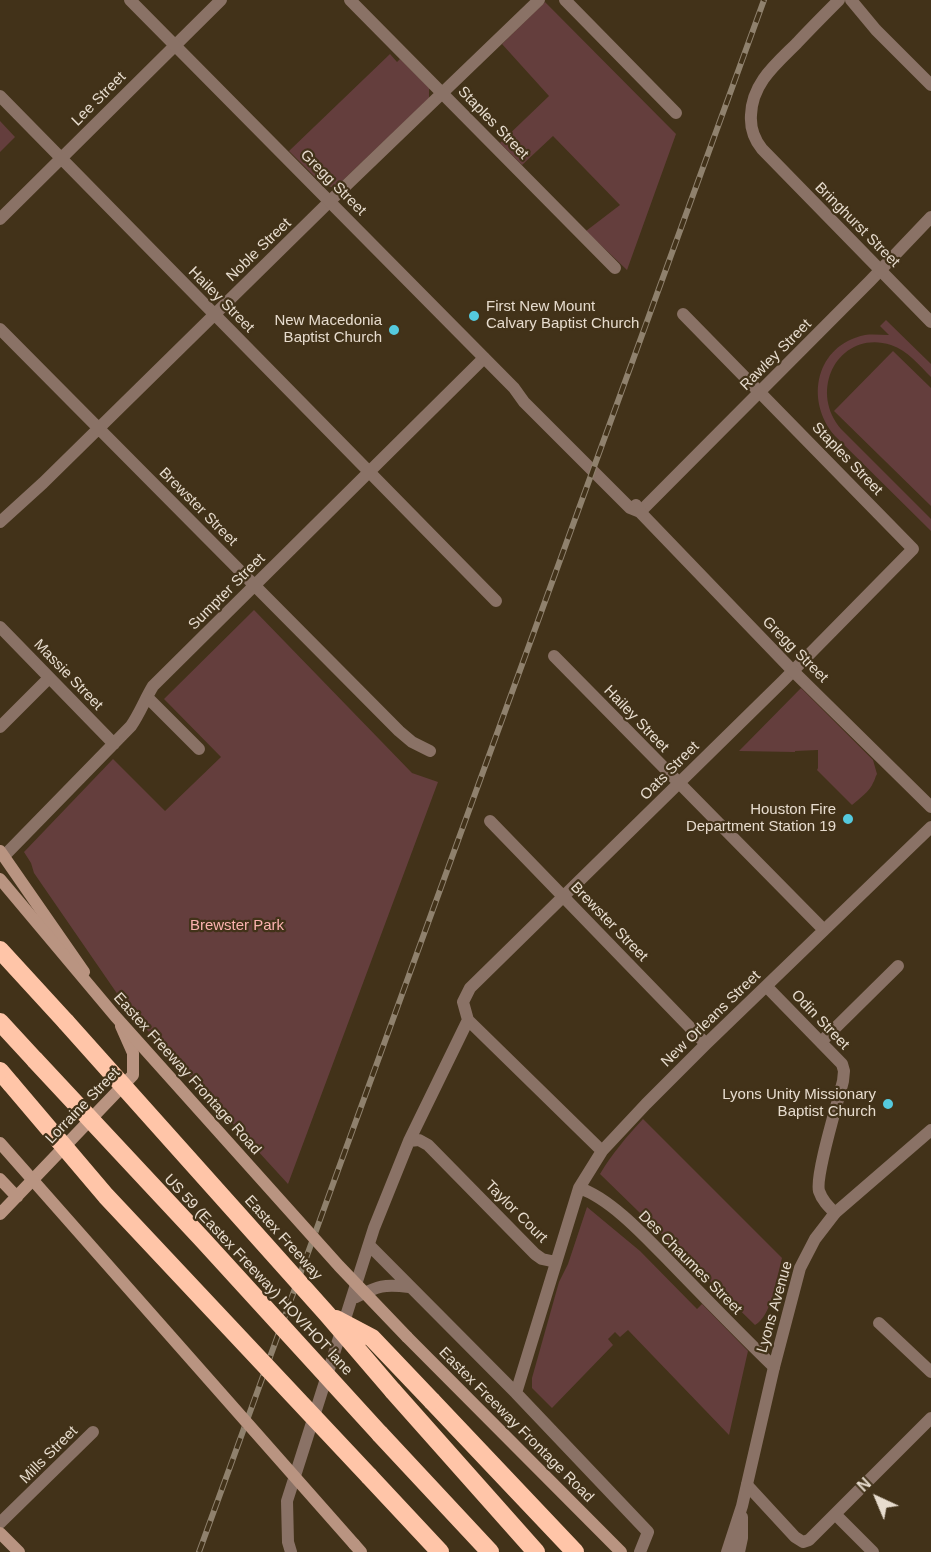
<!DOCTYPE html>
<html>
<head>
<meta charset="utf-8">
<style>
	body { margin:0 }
	#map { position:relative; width:931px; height:1552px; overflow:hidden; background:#423219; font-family:Helvetica,sans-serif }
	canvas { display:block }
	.north { position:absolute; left:847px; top:1468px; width:60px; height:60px; -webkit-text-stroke:4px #423219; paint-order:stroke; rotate:316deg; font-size:16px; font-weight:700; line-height:24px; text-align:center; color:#e7dcce }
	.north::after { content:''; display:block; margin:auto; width:21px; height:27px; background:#e7dcce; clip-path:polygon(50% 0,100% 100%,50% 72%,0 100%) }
</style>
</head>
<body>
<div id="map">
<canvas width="931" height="1552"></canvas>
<div class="north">N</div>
</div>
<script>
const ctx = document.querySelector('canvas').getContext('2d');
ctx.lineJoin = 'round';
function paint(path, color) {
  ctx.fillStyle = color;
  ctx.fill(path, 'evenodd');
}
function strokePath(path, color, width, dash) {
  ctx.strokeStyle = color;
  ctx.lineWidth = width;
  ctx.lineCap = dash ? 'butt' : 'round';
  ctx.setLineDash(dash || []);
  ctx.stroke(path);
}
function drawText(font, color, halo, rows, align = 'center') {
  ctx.font = font + ' Helvetica,sans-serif';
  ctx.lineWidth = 4.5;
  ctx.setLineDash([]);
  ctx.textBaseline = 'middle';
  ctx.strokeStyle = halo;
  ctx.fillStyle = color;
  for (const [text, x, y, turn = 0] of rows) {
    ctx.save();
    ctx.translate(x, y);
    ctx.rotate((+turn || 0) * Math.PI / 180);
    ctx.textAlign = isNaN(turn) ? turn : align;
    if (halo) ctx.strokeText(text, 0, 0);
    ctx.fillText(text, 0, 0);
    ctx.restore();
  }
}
paint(new Path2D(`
	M545 2 676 134 627 270 586 231 620 205 553 136 522 165 500 143 549 96 502 44Z
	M390 54 397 62 400 59 429 88V98L340 183 332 187 324 186 289 151Z
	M0 121 15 137 0 152Z
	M886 320 931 364V377C919 365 908 351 891 345 840 329 807 389 841 429L931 519V531L835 436C804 400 816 345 865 335 873 334 881 335 889 335L880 326Z
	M893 351 931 388V506L834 411Z
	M254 610 412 773 438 782 288 1184 127 1008 34 873 31 863 24 852 113 759 165 811 221 757 164 699Z
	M801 688 873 760 877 774C875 777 875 780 873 783 870 791 859 799 852 805L817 770 818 768V750L795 751V752L739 751Z
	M643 1119 782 1258C777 1276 772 1316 755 1325L600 1174C612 1154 627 1136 643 1119Z
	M587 1207 640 1251 697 1309 702 1304 748 1351 729 1435 628 1330 620 1337 615 1332 608 1339 613 1345 552 1408 532 1388V1378L559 1282 568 1264Z`), '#643e3d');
strokePath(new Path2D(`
	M350 0 615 268
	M565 0 676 113
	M851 0 876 30 931 85
	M0 96 496 601
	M0 219 221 0
	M0 329 399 731 412 742 430 751
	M640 512 870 281 931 217
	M0 522 43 483 330 201 539 0
	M0 627 114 744
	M554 656 824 930
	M147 697 199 749
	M0 727 49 678
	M490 821 706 1044
	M4 856 131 726C140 713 145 699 153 686L484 358
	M766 986 842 1064 844 1071 843 1081C838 1102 815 1175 819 1191 822 1200 828 1206 835 1213
	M468 1020 463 1002 470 988 783 681 913 549 683 314
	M468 1020 602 1151
	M822 1041 898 966
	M409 1141 419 1140 428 1145 535 1254 542 1259 556 1262
	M579 1188C613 1199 652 1244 677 1269 709 1302 741 1335 774 1367
	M370 1246 516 1393 648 1532 640 1552
	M356 1297C379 1286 383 1284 409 1287
	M879 1323 931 1372
	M516 1393 579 1188 602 1151 646 1104 706 1044 931 827
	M747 1485 795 1537 803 1542 809 1540 931 1418
	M835 1514 873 1552
	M0 1523 93 1432
	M291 1552 288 1542 287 1501 374 1228 409 1141 468 1020`), '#8a7266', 12);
strokePath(new Path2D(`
	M130 0 514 388 524 402 630 508 640 512
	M839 0C825 14 811 28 797 43 776 64 752 83 751 115 750 129 754 139 762 149L931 322
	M636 505 640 512 793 671 931 807
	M727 1552 742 1506 774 1367 800 1268 815 1239 835 1213 931 1130
	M739 1552 742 1538V1517`), '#8a7266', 12);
strokePath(new Path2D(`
	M0 851 84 972
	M0 1179 17 1197
	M0 1214 133 1075V1053L121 1026
	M407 1337 621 1552
	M0 1533 19 1552
	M354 1544 361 1552`), '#b99481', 12);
strokePath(new Path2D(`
	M0 950 66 1022
	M0 1022 35 1060
	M0 1071 11 1084
	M393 1391 536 1552
	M432 1401 575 1552
	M380 1434 490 1552
	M369 1476 440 1552`), '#ffc5a8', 18);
const rail = new Path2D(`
	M199 1552 764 0`);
strokePath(rail, '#8f816d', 6);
strokePath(rail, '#423219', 4, [11]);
strokePath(new Path2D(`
	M0 879 115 1016 339 1266 407 1337
	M0 1143 354 1544`), '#b99481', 12);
strokePath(new Path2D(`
	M66 1022 327 1314 393 1391
	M35 1060 203 1240 380 1434
	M11 1084 106 1196 369 1476
	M336 1319 372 1338 432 1401`), '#ffc5a8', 18);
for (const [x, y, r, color] of [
	[474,316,6,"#55cade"],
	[394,330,6,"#55cade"],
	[848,819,6,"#55cade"],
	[888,1104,6,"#55cade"]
]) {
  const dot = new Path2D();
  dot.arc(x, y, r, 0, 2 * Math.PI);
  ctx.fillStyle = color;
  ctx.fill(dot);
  strokePath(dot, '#423219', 2);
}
drawText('15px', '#e7dcce', '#423219', [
	["Lee Street",99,99,-45],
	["Staples Street",493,123,46],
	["Gregg Street",333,183,45],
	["Bringhurst Street",857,225,45],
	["Noble Street",259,250,-44],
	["Hailey Street",221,300,45],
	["Rawley Street",776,355,-45],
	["Staples Street",847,459,46],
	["Brewster Street",198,507,45],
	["Sumpter Street",227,592,-45],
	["Gregg Street",795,650,45],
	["Massie Street",68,675,46],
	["Hailey Street",636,719,46],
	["Oats Street",670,771,-45],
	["Brewster Street",609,922,46],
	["New Orleans Street",711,1019,-44],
	["Odin Street",820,1020,46],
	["Eastex Freeway Frontage Road",187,1074,48],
	["Lorraine Street",83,1106,-46],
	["Taylor Court",516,1212,45],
	["Eastex Freeway",283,1238,48],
	["Des Chaumes Street",690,1263,45],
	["US 59 (Eastex Freeway) HOV/HOT lane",258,1275,47],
	["Lyons Avenue",775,1307,-74],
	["Eastex Freeway Frontage Road",516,1425,45],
	["Mills Street",49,1455,-45]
]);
drawText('15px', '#e7dcce', '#423219', [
	["First New Mount",486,307,"left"],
	["Calvary Baptist Church",486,324,"left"],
	["New Macedonia",382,321],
	["Baptist Church",382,338],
	["Houston Fire",836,810],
	["Department Station 19",836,827],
	["Lyons Unity Missionary",876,1095],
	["Baptist Church",876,1112]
], 'right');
drawText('15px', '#fbb2af', '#423219', [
	["Brewster Park",237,926]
]);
</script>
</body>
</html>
